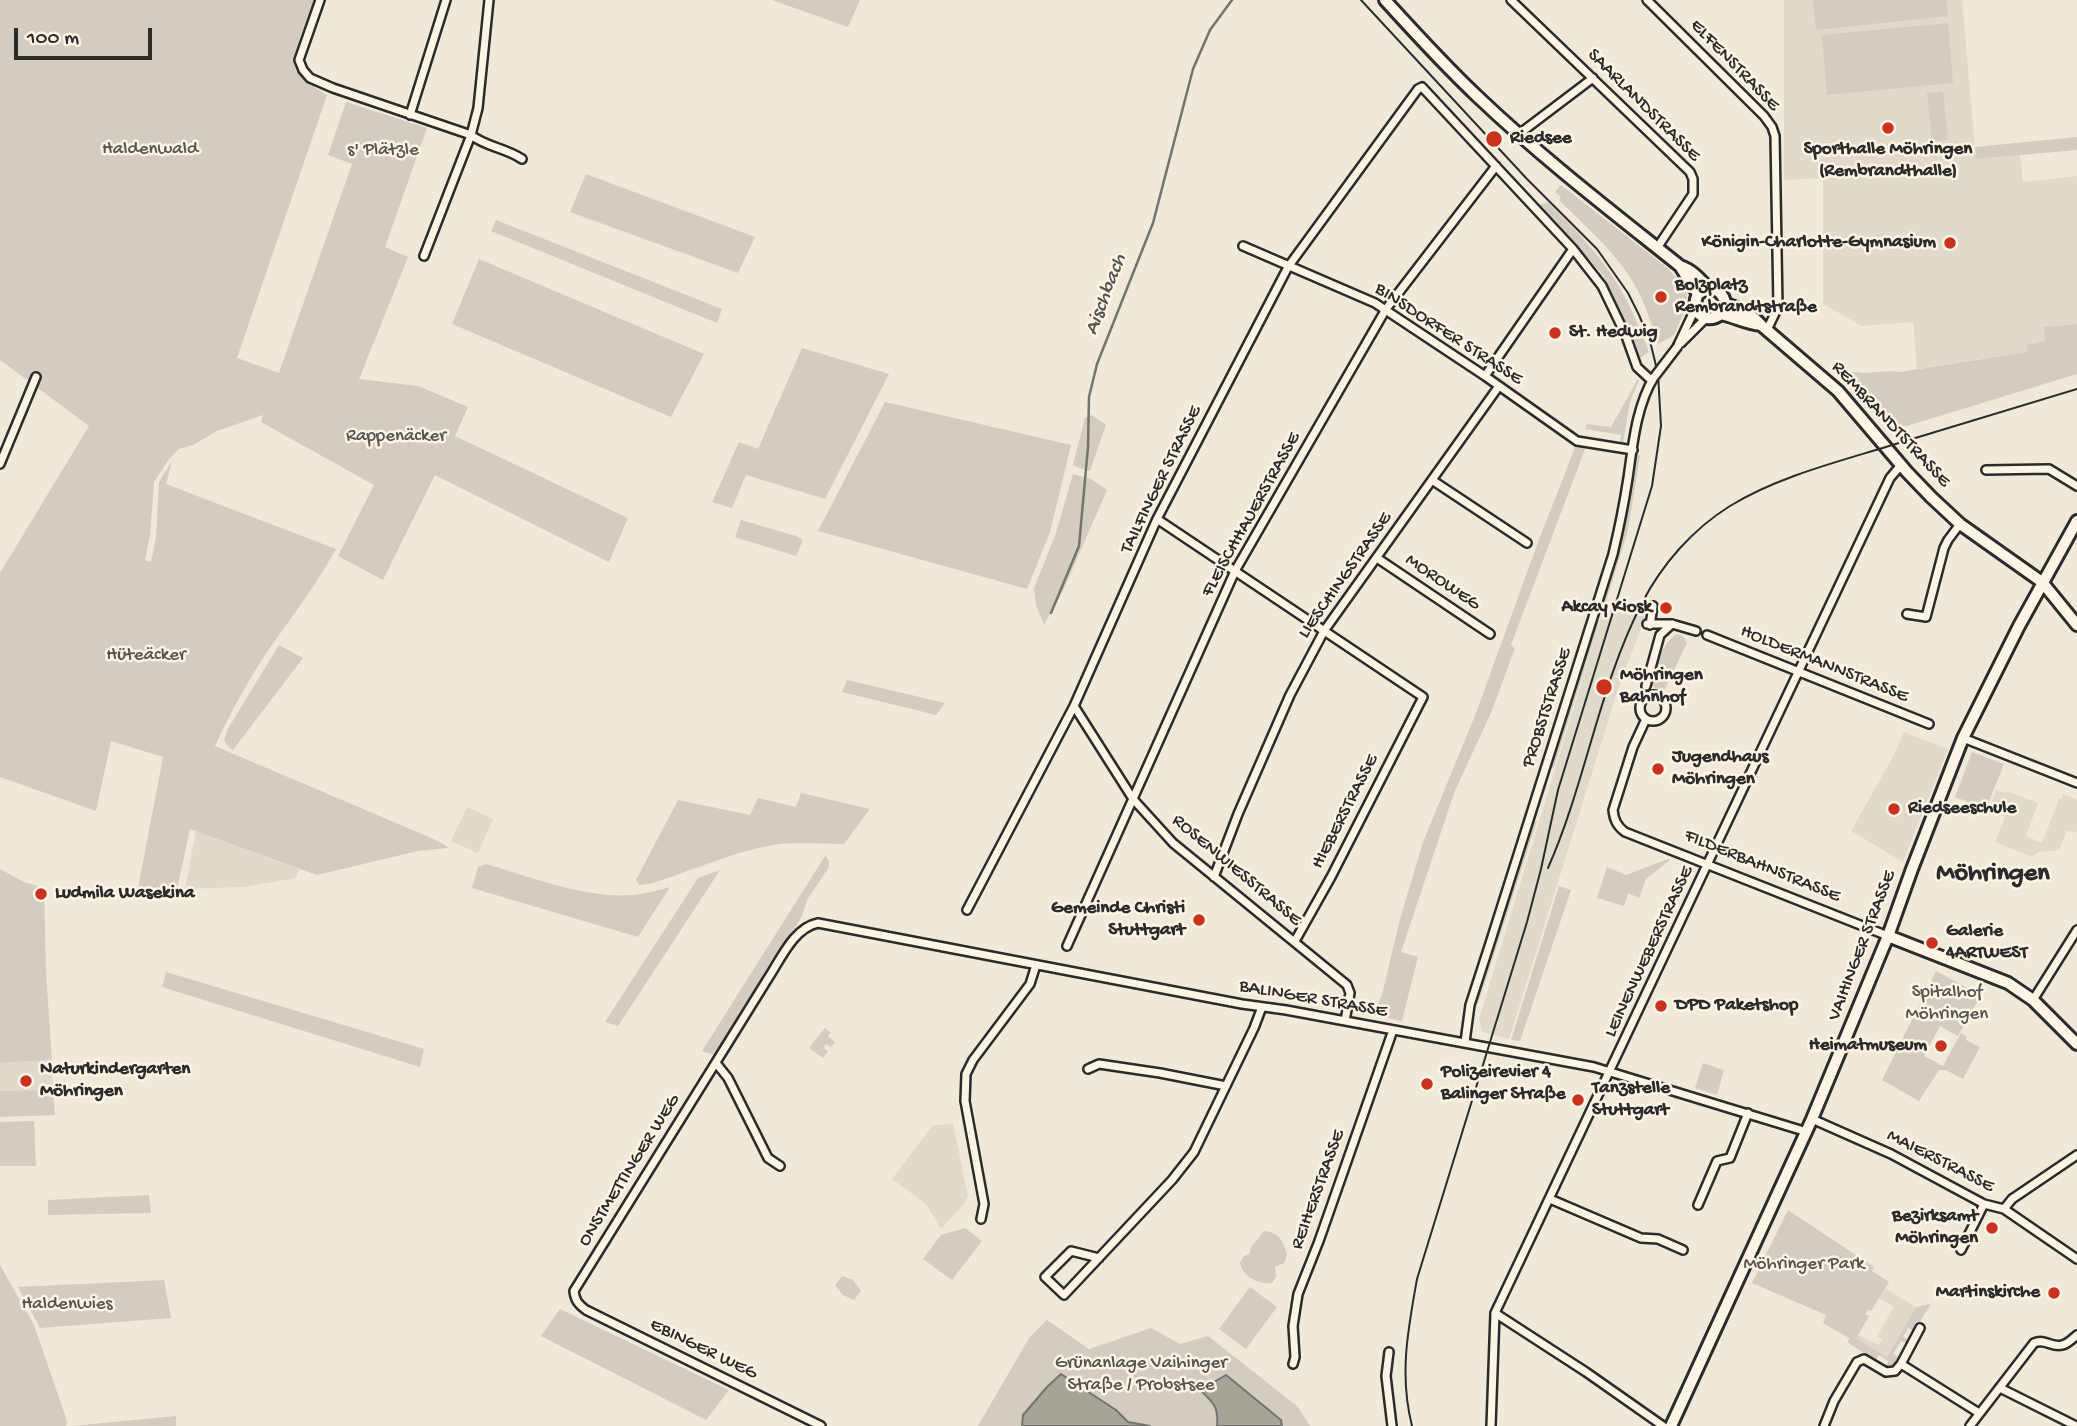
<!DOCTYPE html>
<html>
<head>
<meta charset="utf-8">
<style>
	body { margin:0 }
	#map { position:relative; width:2077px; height:1426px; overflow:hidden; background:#efe9da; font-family:"Gochi Hand",sans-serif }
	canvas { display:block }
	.scale { position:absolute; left:14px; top:28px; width:138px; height:32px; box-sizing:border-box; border:4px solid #2b2b2b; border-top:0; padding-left:9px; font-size:21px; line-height:24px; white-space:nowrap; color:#2b2b2b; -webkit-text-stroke:5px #fcf5e5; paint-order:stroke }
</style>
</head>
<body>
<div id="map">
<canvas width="2077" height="1426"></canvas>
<div class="scale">100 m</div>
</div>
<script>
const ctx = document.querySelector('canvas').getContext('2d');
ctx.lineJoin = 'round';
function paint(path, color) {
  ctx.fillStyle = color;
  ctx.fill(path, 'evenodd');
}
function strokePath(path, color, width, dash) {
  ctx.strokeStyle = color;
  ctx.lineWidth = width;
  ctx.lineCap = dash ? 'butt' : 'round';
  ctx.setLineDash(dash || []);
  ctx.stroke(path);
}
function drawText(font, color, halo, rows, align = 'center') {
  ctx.font = font + ' "Gochi Hand",sans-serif';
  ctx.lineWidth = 5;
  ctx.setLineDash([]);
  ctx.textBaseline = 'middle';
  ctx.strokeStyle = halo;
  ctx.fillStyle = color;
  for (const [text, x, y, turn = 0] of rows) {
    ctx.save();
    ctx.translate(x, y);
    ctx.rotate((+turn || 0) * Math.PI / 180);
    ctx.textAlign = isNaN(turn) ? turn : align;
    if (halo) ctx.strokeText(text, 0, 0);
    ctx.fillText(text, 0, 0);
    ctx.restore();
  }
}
paint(new Path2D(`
	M1784 0H1962L1976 159 2020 155 2023 182 2077 176V324L2045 327V341L2027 352 1917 369 1913 322 1862 326 1823 304V178L1784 180Z
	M1606 602 1645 617 1643 624 1620 683 1509 1039 1482 1032 1479 1019Z
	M1904 732 1948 749 1903 862 1851 831 1894 755Z
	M1996 790 2005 793 2006 791 2038 803 2026 836 2042 843 2059 799H2062L2063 794 2077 800V832L2067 831 2059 850 2038 852 2032 857 1995 842 2005 817 1989 810Z
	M467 807 493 819 478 853 451 841Z
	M196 831 299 869 296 878 244 887 185 889Z
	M52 1060 53 1090 0 1091V1063Z
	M953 1123 968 1196 964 1204 941 1229 926 1204 892 1179 932 1126Z
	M1886 1289 1916 1307 1887 1357 1855 1339 1858 1335 1879 1345 1882 1339 1877 1336 1894 1307 1879 1298Z`), '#e0dacc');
paint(new Path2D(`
	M0 0H314C309 13 292 54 294 65 298 79 316 88 327 95L237 358 279 373 352 164 328 155 346 102 427 128 385 247 408 257 359 379 418 386 468 407 455 436 628 518 609 562 435 475 383 580 338 556 374 485 261 422 263 415 217 431 193 445 179 449 169 459 154 482 150 535 145 560 151 562 156 537 159 482 172 461 166 484 336 549C316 585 291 618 267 652 247 682 230 714 215 746L429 837 445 845 448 848 418 851 317 875 190 829 177 889 138 888 163 757 111 741 96 811 0 777V573L89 426 0 360Z
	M772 0H860L848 27Z
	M1813 0H1946L1948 16 1816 30Z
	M1948 23 1953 83 1827 95 1822 35Z
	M1943 92 1948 140 1932 141 1927 93Z
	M2077 137V150L1976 159 1975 147Z
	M586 174 755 237 738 273 570 212Z
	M1561 185 1665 266 1681 282 1687 294 1686 308 1674 335 1658 344C1653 329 1648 312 1641 297 1624 259 1588 229 1559 200L1561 197 1555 192Z
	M1548 202C1564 219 1582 236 1597 255 1621 284 1636 317 1649 352L1640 358 1636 344 1603 275 1539 205Z
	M496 220 722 309 717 323 491 231Z
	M479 259 704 354 671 417 452 324Z
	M2077 324V374L1897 429 1884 425 1841 376 1842 371 1865 373 1891 371 1900 372 2027 352V345L2045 341 2044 327Z
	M802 348 889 374 825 499 746 475 732 508 712 502 739 442 758 449Z
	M1638 379 1639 380 1630 402 1623 443 1620 442 1621 435 1585 429 1587 424 1611 427Z
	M885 402 1071 445 1050 532 1027 589 818 531Z
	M1092 415 1106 425 1090 471H1087L1073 465 1085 418Z
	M1576 445 1585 449 1511 645 1515 648 1491 713 1454 793 1401 952 1418 957 1402 1021 1373 1015 1382 995 1400 919 1423 842 1476 713 1537 545Z
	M1637 453 1640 456 1628 530 1603 612 1600 613 1624 529Z
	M1073 474 1091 479 1107 490 1063 591 1044 625 1036 605 1034 588 1055 536Z
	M741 520 796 536 803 540 796 556 735 537Z
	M1597 619 1599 623 1554 767 1550 769Z
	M1677 634 1683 636 1687 643 1664 691 1651 686C1657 669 1660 644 1677 634Z
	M279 645 303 658 233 750 227 745 224 740 229 727Z
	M847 680 945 703 936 715 842 692Z
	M1972 752 2004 764 1986 809 1955 797Z
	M801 793 870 809 844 844C820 844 796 842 773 845 731 852 690 872 649 884L639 885 636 880 678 800 750 815 758 798 796 807Z
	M1537 821 1481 995 1476 1008 1478 995 1532 823Z
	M825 856 829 861V867L807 900 802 916 715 1055 702 1051Z
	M1668 859 1670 860 1646 879 1639 898 1628 893 1624 906 1597 898 1607 867 1626 875Z
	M486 864C531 877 586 899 633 895 646 894 658 890 670 887L638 937 472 888 478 867Z
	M0 869 24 882 44 888 46 972 52 1060 0 1063Z
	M720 870 618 1026 605 1022 698 878Z
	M1559 886 1571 890 1520 1041 1511 1040Z
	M1936 971 1981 995 1958 1036 1940 1026 1924 1056 1943 1066 1961 1033 1967 1037 1966 1040 1980 1047 1963 1079 1946 1070H1939L1919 1101 1882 1080Z
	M166 972 424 1049 420 1067 162 987Z
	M825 1028 831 1033 828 1036 835 1042 831 1047 826 1044 823 1048 828 1051 823 1058 809 1048Z
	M1703 1063 1724 1070 1717 1095 1695 1088Z
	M53 1090 55 1115 0 1117V1091Z
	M34 1121 36 1166H0V1122Z
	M149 1195 151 1213 48 1215V1200Z
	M1788 1210 1874 1267 1872 1271 1889 1282 1871 1311 1868 1310 1865 1314 1869 1316 1856 1339 1887 1357 1916 1307 1931 1304 1914 1331 1908 1328 1903 1337 1909 1341 1907 1344 1901 1341 1893 1354 1900 1358 1893 1367 1886 1366 1888 1361 1879 1355 1876 1360 1851 1345 1848 1342 1849 1338 1823 1323 1826 1315 1752 1283Z
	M965 1228 982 1241 952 1280 923 1259 941 1235Z
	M1264 1231C1279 1232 1283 1241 1287 1254L1284 1263 1275 1267 1276 1277 1272 1283C1258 1284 1242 1277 1240 1262L1244 1256 1249 1254 1251 1247Z
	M0 1265 34 1325 67 1421 66 1426H0Z
	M842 1276 853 1280 861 1291 854 1300 843 1295 835 1285Z
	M164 1280 171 1318 40 1328 18 1287Z
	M1250 1287 1277 1307 1246 1349 1219 1329Z
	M560 1309 729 1390 706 1420 541 1336Z
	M1047 1320 1089 1349 1151 1328 1180 1344 1208 1336 1297 1406 1310 1426H1282L1281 1420 1226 1375 1211 1399 1218 1413 1217 1426H1150L1128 1422 1116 1410 1074 1381 1055 1378 1023 1415 1022 1426H978L1029 1338Z
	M176 1416V1426H72Z`), '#d2cdc0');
const water = new Path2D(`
	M1061 1374 1116 1410 1128 1422 1150 1426H1022L1023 1415 1047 1387Z
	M1226 1375 1281 1420 1282 1426H1217C1219 1407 1213 1402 1200 1390Z`);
paint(water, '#a6a399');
strokePath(water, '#75736d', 2);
strokePath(new Path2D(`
	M1051 613 1079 546 1088 447 1089 397 1097 364 1153 223 1193 69 1210 30 1232 0`), '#75736d', 2.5);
const street = new Path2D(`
	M320 0 299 60 303 70 310 78 333 88 471 135 478 108 489 0
	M1511 0 1690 172 1693 179V194L1657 248
	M1647 0 1764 116 1772 127 1775 136 1778 307 1767 330
	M410 115 446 0
	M1519 134 1593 78
	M1243 246 1375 303 1485 376 1577 441 1633 450
	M424 256 471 135C486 147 506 148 522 159
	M1681 343 1705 319
	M1678 345 1695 309
	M1485 376 1573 249
	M0 464 36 377
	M1986 470 2049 469 2077 486
	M1432 480 1527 543
	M1157 519 1423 697 1331 877 1295 941
	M1377 558 1490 634
	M1907 614 1926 617 1944 548 1948 540 1960 524
	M1647 624H1672L1696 631
	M1650 625 1653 606
	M1707 635 1929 724
	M1646 686 1660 635 1672 624
	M1640 708a13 13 0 1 1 26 0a13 13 0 1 1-26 0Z
	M1074 706 1133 799 1173 843 1347 985 1350 993 1345 1021
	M1646 719 1633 747 1613 810C1614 820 1617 826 1625 832L1888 936
	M1963 738 2077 783
	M1214 877 1238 814 1290 695 1324 631 1499 386
	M967 910 1074 706 1157 519 1288 267 1418 89 1422 87 1573 249 1602 286 1626 336 1637 367 1652 381
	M1067 946 1235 571 1386 309 1496 166
	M2033 1000 2077 930
	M1465 1042 1470 1005 1491 940 1613 554C1619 529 1624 504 1628 478 1633 444 1636 407 1654 377
	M716 1063 728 1078 768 1158 780 1166
	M1088 1069 1099 1064 1160 1073 1226 1086
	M1812 1119 1891 1154 1984 1204 2004 1209 2077 1259
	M1550 1199 1641 1238 1658 1239 1683 1250
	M1698 1205 1717 1161 1730 1158 1748 1113
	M2004 1209 2012 1199 2077 1155
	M981 1219 984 1204 965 1101 966 1074 973 1060 1030 984 1036 965
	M1961 1250 1984 1204
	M1099 1258 1071 1251 1045 1277 1064 1295 1172 1180 1194 1152 1254 1028 1262 1007
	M1495 1313 1586 1372 1663 1426
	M1389 1352 1386 1376 1392 1426
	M1293 1364 1295 1357 1293 1326 1298 1294 1319 1241 1393 1030
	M1901 1364 1979 1413
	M2000 1388 2076 1426
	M821 1426 586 1310C578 1304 575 1300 574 1291L767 980C780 961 793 928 818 923L1242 1004 1286 1010 1594 1067 1807 1132
	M1491 1426 1495 1313 1890 478 1901 465
	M1824 1426 1834 1401 1857 1362 1864 1359 1886 1372 1895 1371 1901 1364 1920 1328
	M1970 1426 2034 1343C2045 1338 2052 1348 2062 1345 2068 1344 2073 1338 2077 1335`);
const secondary = new Path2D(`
	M1385 0C1415 33 1445 66 1478 97 1541 157 1611 211 1680 266 1692 270 1699 278 1708 288
	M1680 266 1698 294
	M1725 304C1739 308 1752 314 1761 325L1838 391 1907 472 1931 497 1960 524 2042 582 2077 625
	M1721 314C1727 305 1726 298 1718 291L1708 288 1698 294C1689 311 1705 326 1721 314 1735 317 1747 324 1761 325
	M1888 936 2008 983 2033 1000 2077 1044
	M1671 1426 1812 1119 1888 936 1912 869 1963 738 2019 626 2077 521`);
strokePath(street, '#2b2b2b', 12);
strokePath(secondary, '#2b2b2b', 16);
strokePath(street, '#fcf5e5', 7);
strokePath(secondary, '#fcf5e5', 10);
strokePath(new Path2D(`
	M1361 0 1527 179 1597 249 1628 293 1639 315 1650 341 1658 374 1661 426 1652 486 1558 790 1541 869 1527 922 1417 1279C1408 1329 1399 1375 1412 1426
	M1548 868C1586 782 1599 686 1642 603 1662 564 1693 529 1730 506 1777 477 1837 462 1889 446 1951 427 2014 408 2077 389`), '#2b2b2b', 2);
const streetBridge = new Path2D(`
	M1655 376 1678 346`);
strokePath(streetBridge, '#2b2b2b', 12, []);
strokePath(streetBridge, '#fcf5e5', 7);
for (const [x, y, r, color] of [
	[1888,128,7,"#c8321e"],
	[1494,139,9,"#c8321e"],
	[1950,243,7,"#c8321e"],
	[1661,297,7,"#c8321e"],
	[1555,333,7,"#c8321e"],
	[1666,608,7,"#c8321e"],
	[1604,687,9,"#c8321e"],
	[1658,769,7,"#c8321e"],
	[1894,809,7,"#c8321e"],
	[41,894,7,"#c8321e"],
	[1199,920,7,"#c8321e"],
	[1932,943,7,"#c8321e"],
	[1661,1006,7,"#c8321e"],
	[1941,1046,7,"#c8321e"],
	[26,1081,7,"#c8321e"],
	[1427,1084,7,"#c8321e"],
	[1578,1100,7,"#c8321e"],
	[1992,1228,7,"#c8321e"],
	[2054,1293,7,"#c8321e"]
]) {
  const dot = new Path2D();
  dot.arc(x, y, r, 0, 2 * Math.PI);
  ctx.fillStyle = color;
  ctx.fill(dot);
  strokePath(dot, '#fcf5e5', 2.5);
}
drawText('19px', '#2b2b2b', '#fcf5e5', [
	["ELFENSTRASSE",1734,66,46],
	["SAARLANDSTRASSE",1643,106,45],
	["BINSDORFER STRASSE",1448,335,33],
	["REMBRANDTSTRASSE",1890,425,47],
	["TAILFINGER STRASSE",1162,480,-64],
	["FLEISCHHAUERSTRASSE",1252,515,-61],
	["LIESCHINGSTRASSE",1346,576,-55],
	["MOROWEG",1442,583,34],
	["HOLDERMANNSTRASSE",1824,665,22],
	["PROBSTSTRASSE",1548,708,-72],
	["HIEBERSTRASSE",1346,812,-63],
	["FILDERBAHNSTRASSE",1762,867,22],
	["ROSENWIESSTRASSE",1236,871,40],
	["VAIHINGER STRASSE",1863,946,-69],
	["LEINENWEBERSTRASSE",1650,952,-65],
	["BALINGER STRASSE",1313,1000,10],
	["MAIERSTRASSE",1940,1162,27],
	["ONSTMETTINGER WEG",630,1171,-58],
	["REIHERSTRASSE",1319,1190,-70],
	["EBINGER WEG",703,1350,26]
]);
drawText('bold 19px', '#2b2b2b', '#fcf5e5', [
	["Riedsee",1510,139],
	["Sporthalle Möhringen",1888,150,"center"],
	["(Rembrandthalle)",1888,172,"center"],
	["Königin-Charlotte-Gymnasium",1936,243,"right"],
	["Bolzplatz",1675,286],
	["Rembrandtstraße",1675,308],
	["St. Hedwig",1569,333],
	["Akcay Kiosk",1652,608,"right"],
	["Möhringen",1620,676],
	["Bahnhof",1620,698],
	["Jugendhaus",1672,758],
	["Möhringen",1672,780],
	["Riedseeschule",1908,809],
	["Ludmila Wasekina",55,894],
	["Gemeinde Christi",1185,909,"right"],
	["Stuttgart",1185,931,"right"],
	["Galerie",1946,932],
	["4ARTWEST",1946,954],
	["DPD Paketshop",1675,1006],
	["Heimatmuseum",1927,1046,"right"],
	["Naturkindergarten",40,1070],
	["Möhringen",40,1092],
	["Polizeirevier 4",1441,1073],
	["Balinger Straße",1441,1095],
	["Tanzstelle",1592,1089],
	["Stuttgart",1592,1111],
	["Bezirksamt",1978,1217,"right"],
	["Möhringen",1978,1239,"right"],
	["Martinskirche",2040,1293,"right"]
], 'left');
drawText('19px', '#555450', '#fcf5e5', [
	["Haldenwald",150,150],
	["s' Plätzle",383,151],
	["Rappenäcker",396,437],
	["Hüteäcker",146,656],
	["Spitalhof",1947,993],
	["Möhringen",1947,1015],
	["Möhringer Park",1804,1265],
	["Haldenwies",67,1305],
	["Grünanlage Vaihinger",1141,1364],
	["Straße / Probstsee",1141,1386]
]);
drawText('italic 21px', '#565552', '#fcf5e5', [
	["Aischbach",1107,295,-69]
]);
drawText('bold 26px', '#2b2b2b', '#fcf5e5', [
	["Möhringen",1993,875]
]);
</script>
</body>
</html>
